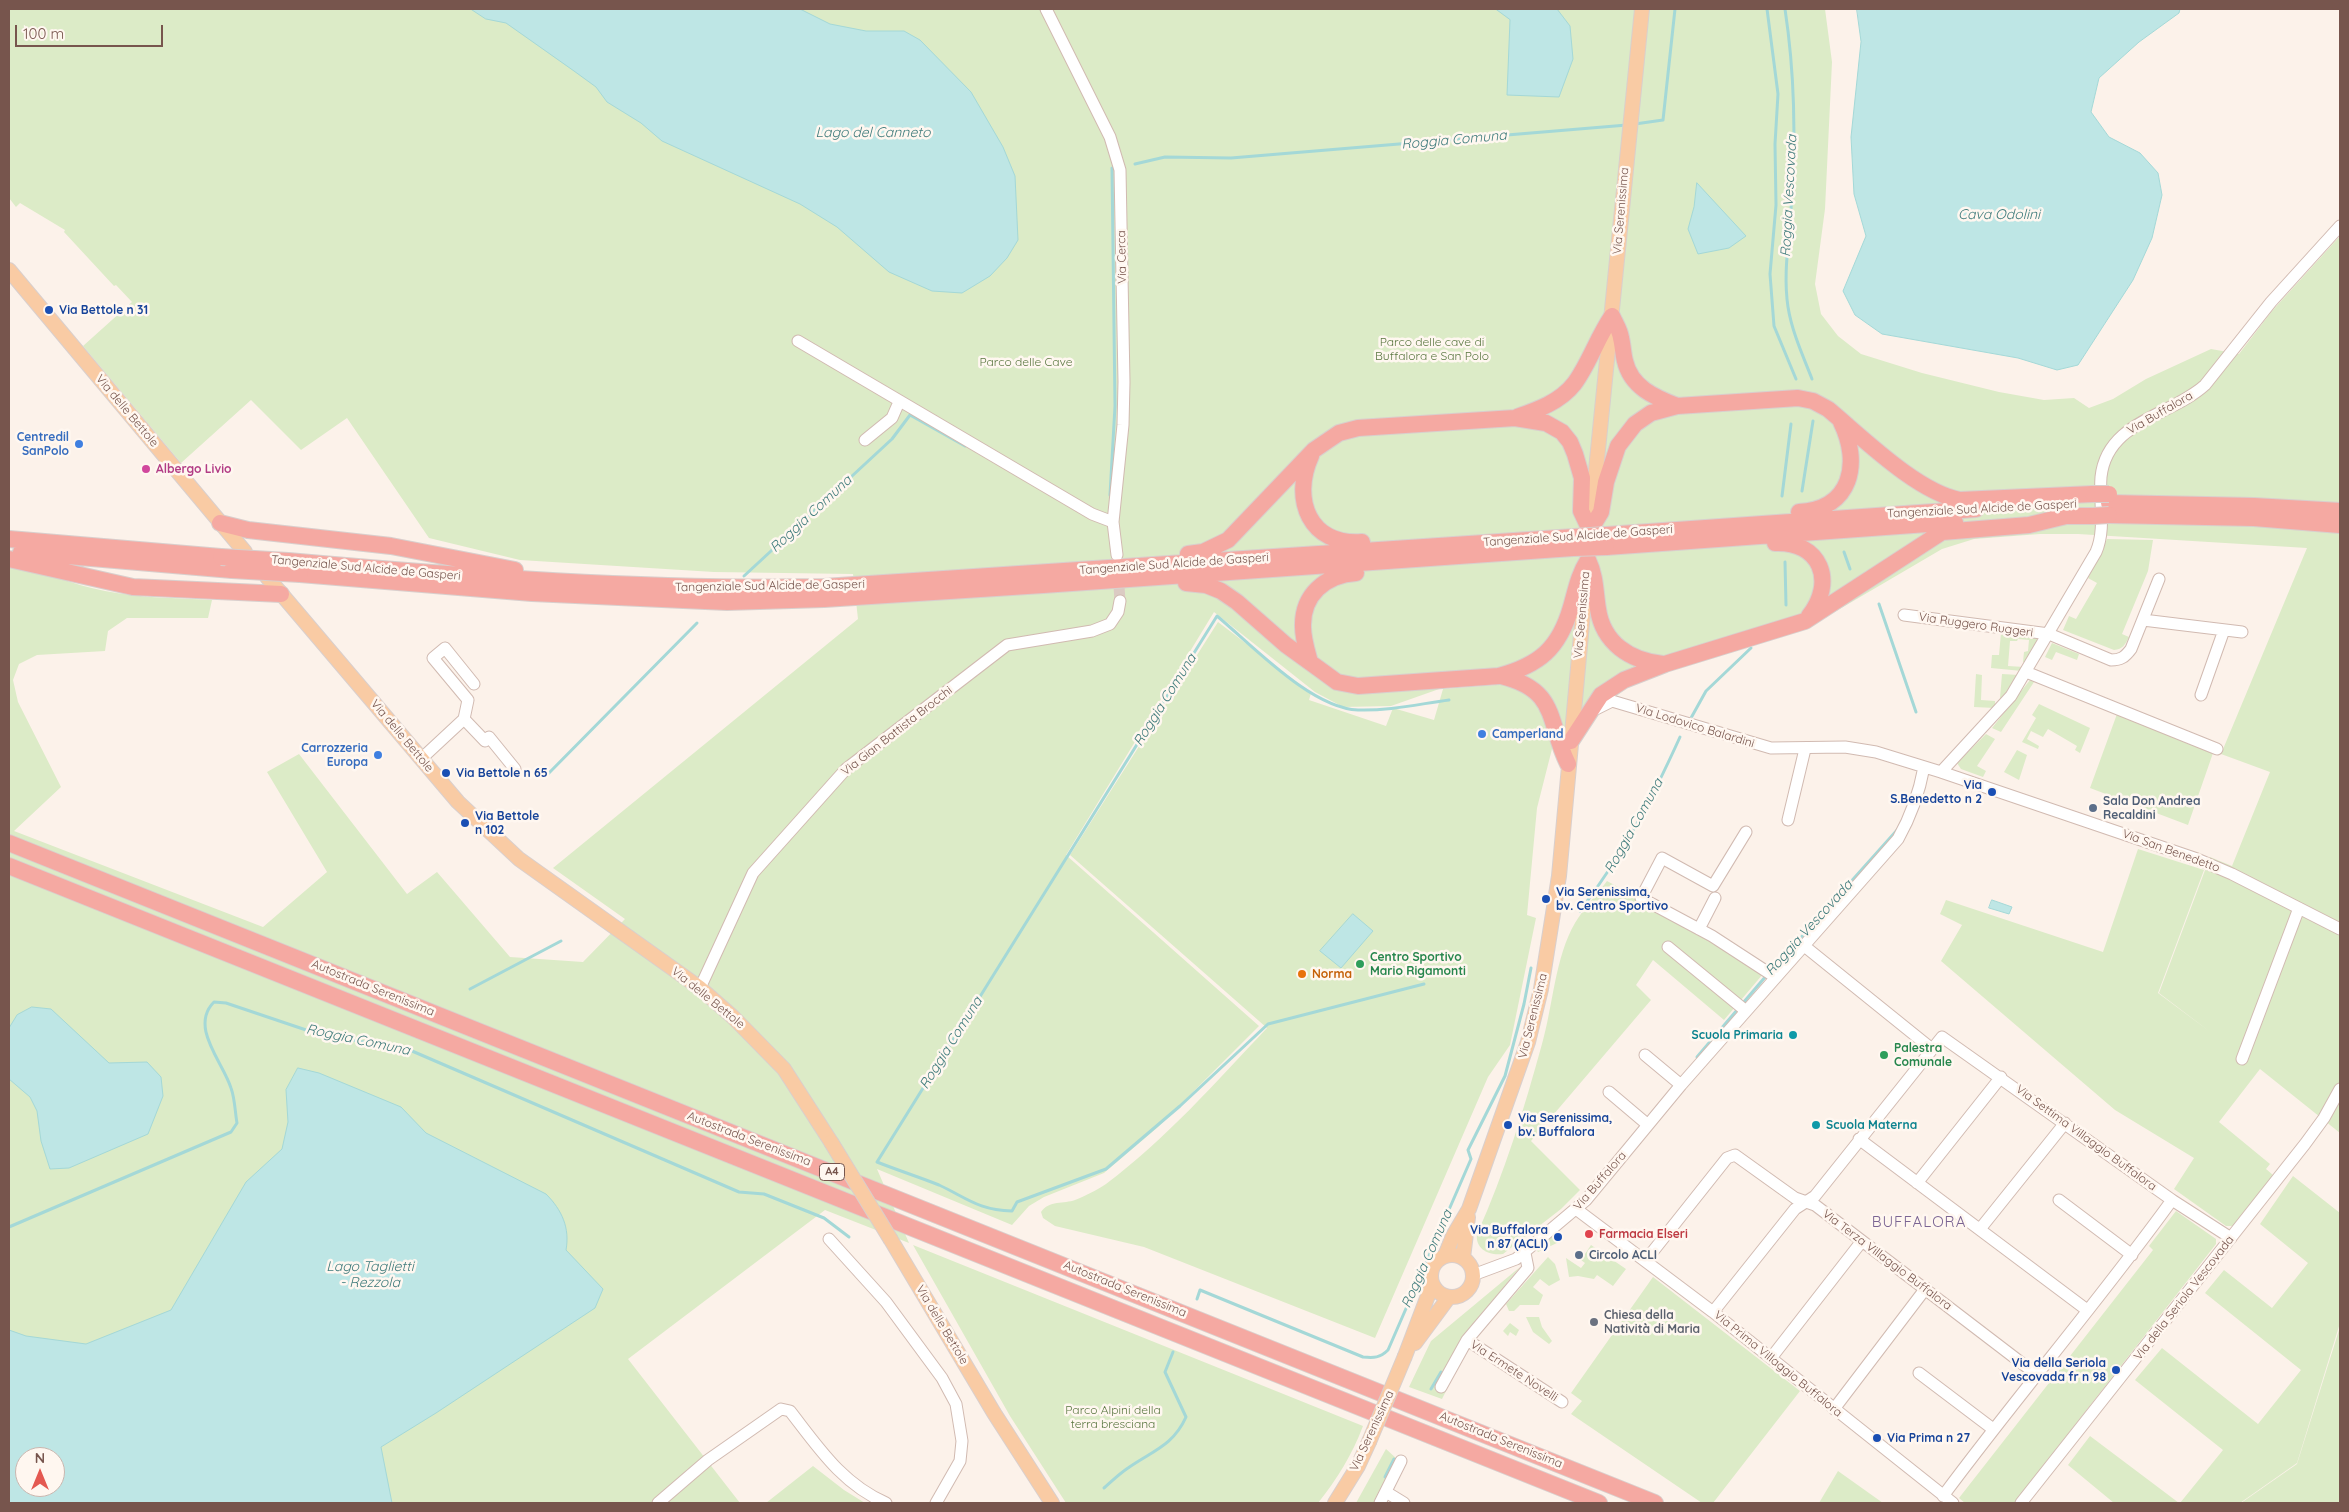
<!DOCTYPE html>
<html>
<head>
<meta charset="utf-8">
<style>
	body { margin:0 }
	#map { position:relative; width:2349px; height:1512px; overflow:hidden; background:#fcf2ea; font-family:Quicksand,sans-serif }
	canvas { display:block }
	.frame { position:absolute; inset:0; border:10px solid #77554d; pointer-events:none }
	.north { position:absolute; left:15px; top:1447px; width:50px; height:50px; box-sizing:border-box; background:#fff7f0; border:1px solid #c9b6af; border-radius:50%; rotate:0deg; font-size:14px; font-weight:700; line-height:20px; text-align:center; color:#77554d }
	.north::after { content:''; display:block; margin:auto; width:18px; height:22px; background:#e45951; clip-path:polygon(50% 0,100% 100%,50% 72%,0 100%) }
	.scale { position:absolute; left:15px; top:25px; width:148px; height:22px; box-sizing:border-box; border:2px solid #77554d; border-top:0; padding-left:6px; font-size:15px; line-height:18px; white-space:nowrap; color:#77554d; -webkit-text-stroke:4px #fff7f0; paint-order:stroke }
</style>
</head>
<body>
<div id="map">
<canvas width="2349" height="1512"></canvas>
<div class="frame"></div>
<div class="north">N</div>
<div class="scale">100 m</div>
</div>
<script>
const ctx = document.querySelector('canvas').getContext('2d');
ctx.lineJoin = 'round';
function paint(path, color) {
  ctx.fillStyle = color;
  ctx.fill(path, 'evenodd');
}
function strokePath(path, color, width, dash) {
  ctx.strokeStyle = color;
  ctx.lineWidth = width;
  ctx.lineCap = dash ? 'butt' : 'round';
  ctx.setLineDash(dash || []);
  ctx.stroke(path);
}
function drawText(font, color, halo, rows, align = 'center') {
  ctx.font = font + ' Quicksand,sans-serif';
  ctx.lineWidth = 5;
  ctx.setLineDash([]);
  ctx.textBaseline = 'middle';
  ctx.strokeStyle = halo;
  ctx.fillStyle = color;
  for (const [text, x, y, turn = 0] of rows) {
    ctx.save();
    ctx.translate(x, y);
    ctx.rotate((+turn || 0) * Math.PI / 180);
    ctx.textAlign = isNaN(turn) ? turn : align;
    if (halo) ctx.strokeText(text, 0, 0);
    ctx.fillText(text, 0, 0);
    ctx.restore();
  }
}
paint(new Path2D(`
	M9 9H1825L1832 62 1825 209 1815 284 1821 314 1838 336 1861 354 1922 373 1999 392 2044 400 2074 398 2089 408 2113 399 2146 379 2211 349 2239 354 2272 311 2340 236V1133L2260 1069 2219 1122 2270 1164 2266 1169 2273 1175 2234 1226H2226L2174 1189 2194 1158 2115 1110 1941 961 1962 925 1940 914 1946 900 2103 952 2138 849 2204 870 2158 993 2209 1031 2159 993 2210 857 2232 866 2270 772 2221 754 2307 548 2078 534H2040L1974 539 1942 549 1809 627 1641 680 1625 689 1564 739 1562 724 1551 699 1509 682 1442 688 1391 706 1343 707 1315 692 1214 612 1066 855 1259 1026 1158 1127 1104 1173 1044 1197 1029 1206 1012 1225 877 1169 909 1243 825 1210 628 1359 740 1503H9V566C43 570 72 585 105 591 140 598 176 598 212 600L208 618H127L108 631 105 651 37 655 19 664 13 680 18 702 61 787 14 831 263 927 327 872 267 772 299 754 407 894 437 872 510 957 583 962 625 919 553 868 858 619 853 574 714 572 520 560 429 538 347 418 301 450 251 400 181 463 83 346 132 302 116 285 114 286 64 232 65 230 20 203 16 207 9 198ZM25 1457H55V1487H25Z
	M2107 539 2153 540 2148 571 2122 634 2129 637C2125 645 2123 649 2114 650L2063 630 2069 616 2076 619 2097 583 2088 578Z
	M1218 622 1311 693 1309 700 1386 726 1393 708 1434 720 1443 689 1509 684 1537 699 1553 745 1537 808 1527 915 1536 918 1510 1045 1488 1077 1375 1338 1144 1247 1055 1226 1043 1218 1041 1212C1049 1200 1064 1204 1075 1200 1085 1196 1097 1190 1106 1184 1166 1139 1216 1082 1267 1028L1070 855Z
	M2001 633 2039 637 2026 663 2023 662 2024 652 2028 651 2029 640 2018 639 2017 641H2010L2008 666 2024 667 2022 671 1991 668 1992 655H1999Z
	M2052 643 2079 654 2077 660 2056 652 2052 660 2045 657Z
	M1976 674 1982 675 1981 700 1995 701V708L1974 707Z
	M2002 674 2019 675 2003 698H2000Z
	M2030 680 2034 682 2001 732 1992 728Z
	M2039 704 2090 728 2080 753 2075 750 2077 746 2048 729 2043 737 2031 731 2027 739 2039 746 2038 749 2022 742 2036 718 2032 715Z
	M2117 714 2213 753 2188 825 2090 788Z
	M1986 734 1995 739 1977 766 1986 771 1983 777 1961 769 1957 763Z
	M2017 750 2027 755 2019 780 2004 772Z
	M1607 881 1712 938 1763 974 1724 1020 1653 960 1636 985 1651 1000 1531 1141 1580 1190 1561 1209 1503 1254C1489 1256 1475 1249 1477 1234 1505 1172 1524 1109 1542 1044 1553 1006 1555 957 1575 923 1584 908 1597 894 1607 881Z
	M2293 1176 2340 1213V1323L2297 1463 2240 1503H2180L2223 1450 2135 1380 2162 1348 2258 1424 2301 1370 2205 1293 2224 1270 2272 1308 2308 1263 2260 1224Z
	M2176 1211 2216 1239V1244L2014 1503H1965L1959 1498 2153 1250 2149 1246Z
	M1553 1236 1559 1242 1538 1252 1536 1249Z
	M913 1245 1363 1426C1352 1455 1337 1479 1318 1503H1066L1010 1416Z
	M1591 1245 1626 1269 1613 1286 1597 1275 1594 1279 1578 1276 1569 1277 1566 1258 1581 1268 1585 1263 1581 1260Z
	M1548 1257 1555 1264 1560 1280 1549 1286 1540 1279 1533 1287 1543 1295 1539 1305H1520L1514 1311H1509L1506 1304Z
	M1520 1267 1462 1338 1435 1386 1446 1391 1442 1399 1409 1387 1431 1341Z
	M1653 1277 1800 1391 1713 1503H1702L1571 1414 1582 1401 1571 1393Z
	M1526 1317H1539L1542 1327 1552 1341 1549 1344 1533 1332Z
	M1510 1323 1519 1330 1516 1336 1510 1332 1508 1336 1503 1331Z
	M2340 1327V1503H2241L2297 1464Z
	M2090 1436 2179 1503H2114L2068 1465Z
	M1386 1449 1397 1459 1374 1503H1356Z
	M813 1466 844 1490 865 1503H766Z
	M1838 1471 1883 1503H1819Z`), '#dcebc7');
const water = new Path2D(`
	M471 9H800L830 24 866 31H904L920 40 971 92 1003 147 1015 176 1018 240 1007 258 990 276 962 293 932 291 889 272 837 227 800 204 662 141 641 123 607 102 596 87 574 71 506 23 486 19Z
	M1496 9H1557L1570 26 1573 59 1559 97 1507 95 1510 20Z
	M1857 9H2180L2179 13 2139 42 2099 78 2091 112 2109 137 2140 153 2158 173 2162 195 2152 238 2133 280 2078 365 2057 370 2018 358 1882 334 1855 315 1843 291 1866 236 1854 194 1851 137 1861 42Z
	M1697 183 1746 236 1729 248 1698 254 1688 229 1694 207Z
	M1992 900 2012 907 2009 914 1989 908Z
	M1353 914 1373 931 1341 968 1320 951Z
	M32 1007 51 1009 109 1063 147 1062 161 1077 163 1096 148 1134 69 1168 50 1169 41 1141 37 1111 30 1097 9 1079V1028L17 1015Z
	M298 1068 319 1073 401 1107 426 1133 546 1194C562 1210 570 1228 566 1250L603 1289 595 1308 436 1413 381 1447 392 1503H9V1330L26 1336 86 1344 171 1310 246 1182 282 1149 288 1122 286 1090ZM25 1457H55V1487H25Z`);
paint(water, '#bee6e5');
strokePath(water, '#a4d8d7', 1);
strokePath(new Path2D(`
	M1767 9 1778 94 1775 144 1776 205 1770 274 1774 326 1796 379
	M1785 9C1795 75 1796 142 1791 209 1789 242 1783 274 1788 307 1792 332 1803 356 1812 379
	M1635 124 1663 120 1675 9
	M1135 164 1165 157 1231 158 1627 125
	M1802 491 1813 421
	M1110 495 1115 406 1112 168
	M1782 496 1791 424
	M1844 552 1850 569
	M1785 562 1786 605
	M744 576 892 439 910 415 965 446
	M1879 604 1916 712
	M1691 718 1706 691 1751 648
	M545 777 697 623
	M1580 911C1623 854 1651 801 1680 737
	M1771 971 1898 829
	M1424 984 1268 1024 1180 1106 1106 1169 1017 1202 1012 1211C978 1210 967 1198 939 1185 919 1177 897 1170 877 1162L1217 616C1253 646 1311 708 1358 710 1388 711 1419 704 1449 700
	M470 989 561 941
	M1697 1057 1766 976
	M9 1227 231 1132 237 1123C235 1112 235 1099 231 1088 223 1062 189 1027 214 1002L226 1003 315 1033 412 1051 739 1192 764 1194 824 1218 849 1237
	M1197 1299 1200 1290 1363 1357C1374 1358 1380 1358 1388 1350L1471 1159 1468 1150 1505 1076 1524 1004 1531 968
	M1431 1389 1441 1372
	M1385 1477 1394 1459
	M1104 1488C1112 1481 1119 1474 1128 1468 1152 1451 1173 1446 1186 1417L1165 1372 1173 1352`), '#a4d8d7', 3);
strokePath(new Path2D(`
	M1118 572 1120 601`), '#dbcbc3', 11, [11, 5.5]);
const minor = new Path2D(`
	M1046 9 1110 137 1120 170 1124 382 1123 425 1113 522 1117 555
	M798 341 1092 514 1113 522
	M865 440 892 418 899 402
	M1904 615 2049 634 2111 660C2121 660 2125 657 2131 649L2159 579
	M2143 620 2242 632
	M2026 672 2217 749
	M2201 695 2224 630
	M1590 712 1612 701 1771 748 1845 747 1876 752 1941 772 2197 859 2232 874 2340 929
	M464 719 485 741 489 737 515 769
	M421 759 464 719 468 700 433 658 445 648 474 684
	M1941 772 2011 696 2096 552C2106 529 2099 502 2101 477 2107 421 2171 416 2205 385L2271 302 2340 226
	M1788 820 1805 749
	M1746 832 1713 886 1662 858 1641 898 1712 936 1775 977
	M1699 929 1715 898
	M1803 945 1932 1049
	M1668 947 1746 1011
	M700 988 753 873 846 769 1007 645 1092 631 1110 624 1118 612 1120 601
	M1645 1055 1681 1085
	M2242 1059 2299 908
	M1609 1092 1648 1125
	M1859 1139 2087 1310
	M1917 1183 2001 1077
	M2059 1200 2132 1255
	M1576 1209 1713 1312 1953 1503
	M1980 1229 2065 1123
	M829 1239 886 1302 942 1378 956 1404 962 1441 960 1461 936 1503
	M1646 1260 1727 1158 1735 1155 1795 1198 1815 1205 2036 1374
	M1473 1275 1516 1259 1586 1200 1681 1085 1898 839C1911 816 1919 794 1924 767
	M1713 1312 1795 1209 1815 1196 1942 1037 2172 1200 2231 1238
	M1467 1340 1562 1402
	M1771 1358 1862 1241
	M1919 1373 1993 1429
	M1441 1387 1467 1340 1528 1268 1525 1253
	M1834 1409 1926 1288
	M1386 1492 1404 1503
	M1943 1496C2017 1396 2099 1301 2172 1200
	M658 1503 708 1460 781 1409 790 1411C818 1447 842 1484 886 1503
	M1380 1503 1401 1461
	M2021 1503 2305 1144 2324 1118 2340 1089`);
const major = new Path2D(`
	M9 270 245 552
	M1590 530 1642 9
	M267 577 458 802 519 859 700 988 733 1017 784 1069 831 1142
	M891 1240 994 1413 1052 1503
	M1431 1276a21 21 0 1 1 42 0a21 21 0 1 1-42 0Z
	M1445 1256 1453 1236 1469 1209 1528 1042 1541 989 1559 876 1587 569
	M1463 1258 1468 1217
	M1415 1343 1449 1297
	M1405 1356 1432 1285
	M1335 1503 1358 1466 1369 1442`);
const highway = new Path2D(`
	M1612 316C1615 323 1620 330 1621 338 1623 346 1623 354 1625 361 1631 387 1654 397 1677 406
	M1517 417C1537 410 1560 402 1574 384 1589 364 1597 338 1612 316
	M1311 456C1291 500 1310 546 1362 542
	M2109 503 2254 506 2340 511
	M1799 512C1852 509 1861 463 1841 422
	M2109 515 2254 518 2340 525
	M2057 516H2093
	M220 523 248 530 391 546 515 570
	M1590 530 1601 512 1606 482 1618 446 1635 424 1651 413 1677 406 1798 398 1813 401 1828 409C1863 438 1917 492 1960 500L2093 494
	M1606 535 1976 509
	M9 539 221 557
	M1775 543C1821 541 1836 582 1809 616
	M1606 547 1955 522
	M21 552 232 570
	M1188 554 1203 552 1228 540 1314 450 1339 433 1358 428 1515 418 1546 423 1562 432 1570 442 1575 454 1582 478 1581 511 1590 530
	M9 559 133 587 281 594
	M1588 560C1596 577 1595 591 1598 609 1603 643 1630 661 1663 664
	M288 561C467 577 645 590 824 587L1574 537
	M300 574 532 593 727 602 824 599 1043 585 1573 548
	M1186 583 1206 585 1221 591 1237 602 1286 645 1322 671 1337 682 1358 686 1499 676C1539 665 1559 649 1571 607 1576 590 1578 576 1588 560
	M1310 662C1307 651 1303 639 1303 627 1302 595 1325 575 1356 573
	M1501 676C1559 690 1547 722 1568 764
	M1571 741 1601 695 1624 680 1665 664 1805 621 1942 532 2029 525 2066 516
	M9 843 1655 1503
	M9 866 1599 1503`);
strokePath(minor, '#d1bab1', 13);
strokePath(major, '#d9cfcd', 16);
strokePath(highway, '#d9cfcd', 18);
strokePath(minor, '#fff', 11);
strokePath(major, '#f9cba4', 14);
strokePath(highway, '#f5a9a2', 16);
const majorBridge = new Path2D(`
	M831 1142 891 1240
	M1369 1442 1405 1356`);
const highwayBridge = new Path2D(`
	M2093 494H2109
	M2093 516 2109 515
	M1574 537 1606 535
	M1573 548 1606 547
	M221 557 288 561
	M232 570 300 574`);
strokePath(majorBridge, '#d9cfcd', 16, []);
strokePath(highwayBridge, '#d9cfcd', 18, []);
strokePath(majorBridge, '#f9cba4', 14);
strokePath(highwayBridge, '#f5a9a2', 16);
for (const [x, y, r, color] of [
	[49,310,5,"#1a4fb4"],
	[79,444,5,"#3f7fe0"],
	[146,469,5,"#d1479c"],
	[1482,734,5,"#3f7fe0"],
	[378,755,5,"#3f7fe0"],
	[446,773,5,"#1a4fb4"],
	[1992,792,5,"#1a4fb4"],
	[2093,808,5,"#5c6f8a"],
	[465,823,5,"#1a4fb4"],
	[1546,899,5,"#1a4fb4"],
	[1360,964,5,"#2e9e5b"],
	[1302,974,5,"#e8710a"],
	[1793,1035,5,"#0f9aa8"],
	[1884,1055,5,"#2e9e5b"],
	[1508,1125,5,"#1a4fb4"],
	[1816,1125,5,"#0f9aa8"],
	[1589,1234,5,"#e0444e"],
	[1558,1237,5,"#1a4fb4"],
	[1579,1255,5,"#5c6f8a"],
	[1594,1322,5,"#6b7280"],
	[2116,1370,5,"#1a4fb4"],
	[1877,1438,5,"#1a4fb4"]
]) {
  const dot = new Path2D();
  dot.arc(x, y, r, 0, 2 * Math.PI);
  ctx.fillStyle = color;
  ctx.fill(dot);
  strokePath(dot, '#fff7f0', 2);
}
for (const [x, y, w] of [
	[832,1172,25]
]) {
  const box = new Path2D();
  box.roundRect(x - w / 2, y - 8.5, w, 17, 4);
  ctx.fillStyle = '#fff7f0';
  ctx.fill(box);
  strokePath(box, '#77554d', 1);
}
drawText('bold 11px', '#77554d', null, [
	["A4",832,1172]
]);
drawText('12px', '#77554d', '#fff7f0', [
	["Via Serenissima",1621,211,-85],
	["Via Cerca",1122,257,-91],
	["Via delle Bettole",127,411,50],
	["Via Buffalora",2160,413,-30],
	["Tangenziale Sud Alcide de Gasperi",1982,509,-3],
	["Tangenziale Sud Alcide de Gasperi",1578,536,-4],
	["Tangenziale Sud Alcide de Gasperi",1174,564,-4],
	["Tangenziale Sud Alcide de Gasperi",366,568,5],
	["Tangenziale Sud Alcide de Gasperi",770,586,-1],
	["Via Serenissima",1582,615,-85],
	["Via Ruggero Ruggeri",1976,625,8],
	["Via Lodovico Balardini",1695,726,17],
	["Via Gian Battista Brocchi",897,731,-38],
	["Via delle Bettole",402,736,50],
	["Via San Benedetto",2171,851,20],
	["Autostrada Serenissima",373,988,22],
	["Via delle Bettole",708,998,39],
	["Via Serenissima",1533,1016,-76],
	["Via Settima Villaggio Buffalora",2086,1138,36],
	["Autostrada Serenissima",749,1139,21],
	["Via Buffalora",1600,1181,-49],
	["Via Terza Villaggio Buffalora",1887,1260,37],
	["Autostrada Serenissima",1125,1289,22],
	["Via della Seriola Vescovada",2184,1298,-52],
	["Via delle Bettole",942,1325,59],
	["Via Prima Villaggio Buffalora",1778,1364,39],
	["Via Ermete Novelli",1514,1371,33],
	["Via Serenissima",1372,1431,-65],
	["Autostrada Serenissima",1501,1440,22]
]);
drawText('bold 12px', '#164399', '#fff7f0', [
	["Via Bettole n 31",59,310],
	["Via Bettole n 65",456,773],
	["Via",1982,785,"right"],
	["S.Benedetto n 2",1982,799,"right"],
	["Via Bettole",475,816],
	["n 102",475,830],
	["Via Serenissima,",1556,892],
	["bv. Centro Sportivo",1556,906],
	["Via Serenissima,",1518,1118],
	["bv. Buffalora",1518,1132],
	["Via Buffalora",1548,1230,"right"],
	["n 87 (ACLI)",1548,1244,"right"],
	["Via della Seriola",2106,1363,"right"],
	["Vescovada fr n 98",2106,1377,"right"],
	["Via Prima n 27",1887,1438]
], 'left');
drawText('12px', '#5a7741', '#fff7f0', [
	["Parco delle cave di",1432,342],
	["Buffalora e San Polo",1432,356],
	["Parco delle Cave",1026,362],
	["Parco Alpini della",1113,1410],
	["terra bresciana",1113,1424]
]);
drawText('bold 12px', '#366cbe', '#fff7f0', [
	["Centredil",69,437],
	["SanPolo",69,451],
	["Camperland",1492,734,"left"],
	["Carrozzeria",368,748],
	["Europa",368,762]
], 'right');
drawText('bold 12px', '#b23c85', '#fff7f0', [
	["Albergo Livio",156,469]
], 'left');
drawText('bold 12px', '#4e5e75', '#fff7f0', [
	["Sala Don Andrea",2103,801],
	["Recaldini",2103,815],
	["Circolo ACLI",1589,1255]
], 'left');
drawText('bold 12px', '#27864d', '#fff7f0', [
	["Centro Sportivo",1370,957],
	["Mario Rigamonti",1370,971],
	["Palestra",1894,1048],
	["Comunale",1894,1062]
], 'left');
drawText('bold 12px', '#c56008', '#fff7f0', [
	["Norma",1312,974]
], 'left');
drawText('bold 12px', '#0d838f', '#fff7f0', [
	["Scuola Primaria",1783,1035],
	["Scuola Materna",1826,1125,"left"]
], 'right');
drawText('bold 12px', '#be3a42', '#fff7f0', [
	["Farmacia Elseri",1599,1234]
], 'left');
drawText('bold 12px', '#5b616d', '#fff7f0', [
	["Chiesa della",1604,1315],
	["Natività di Maria",1604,1329]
], 'left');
drawText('italic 14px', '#407c7c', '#fff7f0', [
	["Lago del Canneto",873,133],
	["Roggia Comuna",1454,140,-5],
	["Roggia Vescovada",1789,196,-87],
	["Cava Odolini",1999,215],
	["Roggia Comuna",811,514,-43],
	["Roggia Comuna",1165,700,-58],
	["Roggia Comuna",1634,826,-61],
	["Roggia Vescovada",1809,928,-48],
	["Roggia Comuna",358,1040,12],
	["Roggia Comuna",951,1043,-58],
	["Roggia Comuna",1427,1259,-66],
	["Lago Taglietti",370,1267],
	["- Rezzola",370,1283]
]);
ctx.letterSpacing = '1px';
drawText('15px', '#7b6593', '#fff7f0', [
	["BUFFALORA",1919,1222]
]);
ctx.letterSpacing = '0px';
</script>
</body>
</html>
